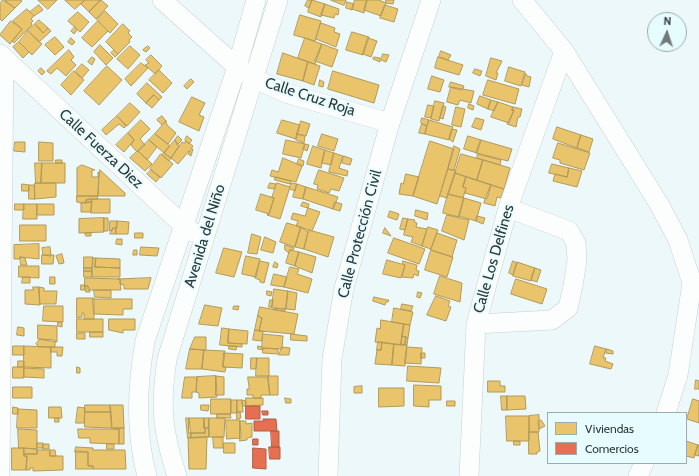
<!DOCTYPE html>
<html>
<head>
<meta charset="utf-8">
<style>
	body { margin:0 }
	#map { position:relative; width:699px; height:476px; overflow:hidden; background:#ecf8f9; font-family:Cabin,sans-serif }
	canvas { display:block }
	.legend { position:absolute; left:547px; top:412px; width:140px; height:52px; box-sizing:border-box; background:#e6fcff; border:1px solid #9dadaf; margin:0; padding:5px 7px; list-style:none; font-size:12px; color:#2f3738 }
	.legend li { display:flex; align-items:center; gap:8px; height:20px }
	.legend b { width:20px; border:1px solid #9dadaf }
	.north { position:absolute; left:647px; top:12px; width:40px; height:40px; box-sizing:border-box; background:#e6fcff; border:1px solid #9dadaf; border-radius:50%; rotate:3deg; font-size:11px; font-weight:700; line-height:16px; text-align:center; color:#2f3738 }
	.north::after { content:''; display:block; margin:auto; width:14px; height:18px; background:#717b7c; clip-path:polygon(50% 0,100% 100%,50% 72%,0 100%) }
</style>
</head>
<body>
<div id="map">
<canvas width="699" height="476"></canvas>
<ul class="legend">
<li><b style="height:11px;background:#e9c46a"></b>Viviendas</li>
<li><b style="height:11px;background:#e76f51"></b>Comercios</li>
</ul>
<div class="north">N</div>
</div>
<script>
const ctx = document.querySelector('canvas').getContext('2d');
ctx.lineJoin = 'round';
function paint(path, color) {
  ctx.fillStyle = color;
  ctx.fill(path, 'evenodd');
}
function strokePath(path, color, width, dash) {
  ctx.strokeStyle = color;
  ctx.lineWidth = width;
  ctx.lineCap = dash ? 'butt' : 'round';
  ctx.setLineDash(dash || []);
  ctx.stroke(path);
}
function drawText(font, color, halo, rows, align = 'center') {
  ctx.font = font + ' Cabin,sans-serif';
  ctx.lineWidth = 4;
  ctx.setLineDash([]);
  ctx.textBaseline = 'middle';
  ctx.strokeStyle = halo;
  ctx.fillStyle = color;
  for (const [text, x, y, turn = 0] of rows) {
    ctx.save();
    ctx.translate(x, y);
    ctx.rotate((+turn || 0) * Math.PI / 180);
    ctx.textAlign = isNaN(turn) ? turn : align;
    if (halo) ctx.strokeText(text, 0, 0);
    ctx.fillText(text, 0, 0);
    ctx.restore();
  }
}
const homes = new Path2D(`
	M3 0 15 8 2 21 0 19V3Z
	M5 0H21L22 1 15 8Z
	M38 0H57L48 9Z
	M65 0H85L75 9Z
	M85 0H101L89 12 81 4Z
	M101 0 108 6 96 19 89 12Z
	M308 0H312L309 8 305 6Z
	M312 0 325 4 321 17 308 12Z
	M331 0H346L344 5Z
	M355 0H367L364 13 352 9Z
	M367 0H379L386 3 381 16 364 10Z
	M386 0H394L393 4 386 3Z
	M347 2 354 4 352 10 346 8Z
	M325 4 339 9 338 15 335 14 334 18 321 15Z
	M39 5 43 10 34 16 30 12Z
	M385 5 398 9 394 22 380 18Z
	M27 9 34 16 31 19 33 21 31 23 32 25 14 43 12 41 22 29 13 21Z
	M105 11 118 24 110 33 97 20Z
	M78 12 89 22 80 32 68 21Z
	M300 15 321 21 315 41 294 35Z
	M39 20 48 28 43 33 35 24Z
	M11 21 22 29 10 44 0 35Z
	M98 21 108 31 92 47 82 38Z
	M321 23 335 28 334 32 340 34 336 47 316 39Z
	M35 24 43 33 48 28 51 31 39 42 28 31Z
	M123 24 130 31 128 33 132 37 129 40 130 42 118 54 106 42Z
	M75 27 77 30 74 34 71 31Z
	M28 31 42 44 32 55 19 42Z
	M352 32 369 37 363 55 346 50Z
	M55 37 64 47 55 55 45 45Z
	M71 38 75 42 72 45 68 42Z
	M305 38 322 44 315 64 298 58Z
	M368 38 377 41 371 57 363 54Z
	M19 42 29 52 23 58 13 47Z
	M322 44 338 50 332 67 315 61Z
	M100 45 113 58 106 65 94 52Z
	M130 46 140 55 128 69 117 59Z
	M148 46 150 48 146 52 143 50Z
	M69 50 74 57 71 60 76 65 66 76 57 68 51 74 47 71Z
	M114 50 118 54 115 57 111 53Z
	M441 51 451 55 448 60 439 57Z
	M283 53 308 62 303 81 277 74Z
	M383 54 389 55 386 62 381 60Z
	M151 55 162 66 155 74 145 65 149 63 146 60Z
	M92 57 95 59 92 65 88 62Z
	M374 57 380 58V62L373 59Z
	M438 57 463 65 459 75 435 68Z
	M491 58 502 61 496 73H498L496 80 486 76Z
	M308 62 320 66 314 85 303 81Z
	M141 63 148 68 131 86 125 79Z
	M82 64 89 70 82 78 75 72Z
	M107 66 122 80 99 105 84 91Z
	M509 67 525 72 521 86 505 81Z
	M41 68 45 72 42 75 38 71Z
	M475 69 482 71 480 76 473 73Z
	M159 70 172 83 163 93 149 80Z
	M74 71 84 80 71 95 61 85Z
	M333 71 379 85 374 103 328 89Z
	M526 74 527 76 531 77 529 87 522 85Z
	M432 76 444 80 440 92 428 89Z
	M191 79 194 82 187 89 184 86Z
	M320 80 324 82 323 87 319 86Z
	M488 80 519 89 515 104 483 95Z
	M451 82 464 86 463 89 462 90 449 87Z
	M147 83 162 97 159 100 154 95 146 103 137 94Z
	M451 87 474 91 471 103 460 100 458 105 447 102Z
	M154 95 159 100 152 108 146 103Z
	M480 96 491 100 488 109 477 104Z
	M192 97 205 103 199 115 204 117 199 131 179 122Z
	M491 100 498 102 494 111 488 109Z
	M435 101 444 103 439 121 431 119Z
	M498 102 513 107 512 110H514L509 123 491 117Z
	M130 103 140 112 127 126 117 116Z
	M469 104 474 106 473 110 468 108Z
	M428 105 434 106 431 118 425 117Z
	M443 106 446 107 443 119 440 118Z
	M456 107 465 109 461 127 452 125Z
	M513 107 522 109 520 117H518L516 127 507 124 514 110H512Z
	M117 116 126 126 124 128 119 124 106 135 102 130Z
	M162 116 166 121 162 125 157 120Z
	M422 118 429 120 427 126 421 123Z
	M476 118 484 120 481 130 472 127Z
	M141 120 150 129 140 139 145 145 137 152 131 145 134 140 128 133Z
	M282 120 300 125 296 139 277 133Z
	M429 120 453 127 449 140 425 134Z
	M166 121 167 125 176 133 168 144 155 134Z
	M301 121 310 124 306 136 297 134Z
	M422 124 427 126 425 134 419 133Z
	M557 127 581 135 577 148 553 139Z
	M452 129 457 130 453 142 449 139Z
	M128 133 134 140 124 152 116 145Z
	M155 134 170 146 164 153 149 140Z
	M297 134 305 136 304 143 296 140Z
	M322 134 338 139 334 151 318 146Z
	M581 135 593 139 589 152 577 148Z
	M178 136 182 140 177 145 175 140Z
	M187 136 192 140 189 144 185 140Z
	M468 136 481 140 477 153 464 149Z
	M149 140 157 147 147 160 138 151Z
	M175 140 179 146 171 158 164 153Z
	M286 140 305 144 301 158 283 154Z
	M481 140 512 149 508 161 476 153Z
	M186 141 193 146 191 149H193L191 156 188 154 190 151H189L178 164 171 158 182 142 184 143Z
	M430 141 454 149 437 204 413 196Z
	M15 142H25V152L14 151Z
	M39 142 53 143V161H39Z
	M558 143 590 153 584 170 560 163V160L553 158Z
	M305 144 309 145 307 151 303 149Z
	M313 146 325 150 321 168 307 164Z
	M454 146 460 149 454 170 448 169Z
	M325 150 334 153 331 165 322 163Z
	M138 151 152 164 145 171 130 158Z
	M164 153 171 158 169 161 162 155Z
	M334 153 343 156 339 168 348 171 347 176 329 172Z
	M161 154 173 164 161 178 150 169Z
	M461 154 483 160 477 180 455 173Z
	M478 154 501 160 500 165 477 158Z
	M344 156 352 159 350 165 342 163Z
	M283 158 302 166 296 182 270 176 272 170 278 172Z
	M299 159 304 161 303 166 297 164Z
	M56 160H62V163H56Z
	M483 160 510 168 504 189 477 180Z
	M35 163H42L41 183H36Z
	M42 163H65V183H41Z
	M552 164 569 168 567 177 549 173Z
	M82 165 95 170H92V177H98V172L99 173 98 196H77V168Z
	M569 168 582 171 577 187 553 181 555 174 567 177Z
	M448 169 456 171 447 198 440 196Z
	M100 170 125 193V196H98Z
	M151 170 160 177 156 182 147 174Z
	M319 170 344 178 339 191 331 189 329 193 317 189 318 185 314 184Z
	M455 173 466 177 463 187 466 188 463 198 448 194Z
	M406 174 419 177 413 196 399 194 401 183 403 184Z
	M275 177H276L291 181 290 184 275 180Z
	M466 177 491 185 487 199 465 193 466 188 463 187Z
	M35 183H56V197L35 199Z
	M270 183 276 184 274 189 268 188Z
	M277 183 290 187 280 219 267 215 269 214 274 198H272Z
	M291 183 297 184 295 191 290 189Z
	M22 184 29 185V191H22Z
	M297 184 306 187 303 199 293 197Z
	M29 185H34L35 199H29Z
	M491 185 504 189 501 198 497 197 495 206 484 203Z
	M306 187 338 197 333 209 303 199Z
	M261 194 274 198 269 214 256 210Z
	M448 194 464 198 459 217 443 213Z
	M77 196H97L98 199 86 200V203H81L77 202Z
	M464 198 481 203 476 221 459 216Z
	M91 199 92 202 86 203V200Z
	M92 199H110V213H91Z
	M92 202 91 212H81V203Z
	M303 202 309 204 308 208 301 206Z
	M335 202 342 204 340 211 333 209Z
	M15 204H24V210H15Z
	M24 204H37V219H23Z
	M37 204H54V215H37Z
	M308 208 320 212 312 231 296 226 298 221 291 219 293 213 305 216Z
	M416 210 428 213 427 220 415 216Z
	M390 211 399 214 397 220 388 217Z
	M447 215 469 220 464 240 442 231Z
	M477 216 485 218 483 224 476 221Z
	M104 218V232L79 233V219Z
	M104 218H108V231H104Z
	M403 218 408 219 405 230 400 229Z
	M408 219 415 220 414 222 417 223 416 227 427 229 422 246 411 242 413 237 404 235Z
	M110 221H117V228H113L112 231H110Z
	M117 221 129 222 128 234H116Z
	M287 223 301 227 295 247 280 242Z
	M20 225H46V241H20Z
	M301 227 308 232 304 249 295 247Z
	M428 227 438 230 431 249 422 246Z
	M113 228H116V234H110Z
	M385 228 391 236 383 233Z
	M309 230 334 237 328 257 304 249Z
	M85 233H91V236H86Z
	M135 233H143V238H135Z
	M437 233 457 240 452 257 431 250Z
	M252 234 261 237 257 254 248 253Z
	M265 237 276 242 273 253 261 250Z
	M394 238 425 249 419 264 388 253Z
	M117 239H122V245L116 244Z
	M39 244V259L20 257V259H14V245Z
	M285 245 294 248 293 250H290L289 253 285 250Z
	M50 247 51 256 43 255 42 248Z
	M141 247 159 248 157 256 140 255Z
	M224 248 242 252 234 277 216 273Z
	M134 250H137V255H133Z
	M290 250 299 252 295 266 286 263Z
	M431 250 453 257 447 277 425 270Z
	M299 252 316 257 312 273 295 266Z
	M62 254 64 263 59 264 56 256Z
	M42 255H54L53 264H42Z
	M246 256 260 259 256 277 242 274Z
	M20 257 25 258 27 265H21Z
	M84 257H93L92 268H84Z
	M93 258H96L95 267 120 268V277H92Z
	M96 258 120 259V268L95 267Z
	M387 260 405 265 401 278 383 274Z
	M260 261 269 263 264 283 260 282V280L255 278Z
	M403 261 417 265 416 270 419 271 418 276 414 274 413 278 402 277 405 265 403 264Z
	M513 261 517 263 513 275 509 273Z
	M275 262 278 264 277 268 273 267Z
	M517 262 535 268 531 281 513 276Z
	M19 266H39V278L19 277Z
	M290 267 299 269 297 274 312 279 308 293 284 287Z
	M84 268H92V271H84Z
	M535 268 541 270 537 282 531 280Z
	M84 271H92V277H84Z
	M274 274 287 277 284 287 271 285Z
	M440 276 462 283 460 302 434 294Z
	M23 277H30V283H22Z
	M50 277H55V284H50Z
	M85 278 120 279 121 290H88V286H85Z
	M151 278 148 289H124V285L120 284V279H118Z
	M516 279 547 289 542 304 511 294Z
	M81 285H85V290H81Z
	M85 286H88L90 292H86Z
	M33 287H39L40 305 25 304V290H33Z
	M39 287 44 288V291H57L56 304H40Z
	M274 289 288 291 286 309 272 308Z
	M94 290H111V298L95 297Z
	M267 291 272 292 271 296 267 295Z
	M288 291 297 293 295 310 286 309Z
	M418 292 422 293 420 298 417 297Z
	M436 296 450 301 448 306 451 307 446 321 427 315Z
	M374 297 387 300H389L388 302H386L385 305 373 301Z
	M77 298H94V319H84V313H82V317L77 318Z
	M93 299H132V309H123V315L94 314Z
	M270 300H273L272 307H269Z
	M402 304 413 306 411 311 401 309Z
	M205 305 222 308 218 326 199 324Z
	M44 306H63V322L43 321Z
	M234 306H239L238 310 233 309Z
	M260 307 298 314 294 334 259 331 262 318 259 317 258 315Z
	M275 308 285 309V311L275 310Z
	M394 308 413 312 410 325 392 322Z
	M258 315 259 317 262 318 259 331 255 330Z
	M77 319H103V332H77Z
	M109 319H135V330H123V333L109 330Z
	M381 320 404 324 401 345 375 342 377 328 380 329Z
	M58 322H62V327L58 326Z
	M404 324 410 325 408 338 402 336Z
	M38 325 57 326V342L38 339Z
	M18 327 24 328V336L17 335Z
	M222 328 229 329 228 343 242 344V347L220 345Z
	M229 329 248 331 247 344 228 343Z
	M255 330 263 331 262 341 253 340Z
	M90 332H103V337H90Z
	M77 333H85V339H77Z
	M263 334 283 336 282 349 262 348Z
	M291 334 307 336V341L291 340Z
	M402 336 406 337 405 345H401Z
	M195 337H206V350L190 349Z
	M406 337 408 338 407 345H405Z
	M40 339 55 340V347H39L36 344Z
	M378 342H382L381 350H377Z
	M382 342 394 344 392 365 375 364 377 350H381Z
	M394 344 407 345 405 366 392 365Z
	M13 346H24V355H13Z
	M24 346 51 347V368L24 367Z
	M229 346H237L236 350 229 349Z
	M258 346 262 347 263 350 258 349Z
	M595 346 606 349 603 358H606L605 361 613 364 611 369 590 364Z
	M51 347H63L62 356H57V352H51Z
	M282 347 290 348 289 355H279Z
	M407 347 422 348 421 364 405 363Z
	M263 348 278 349V354L263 353Z
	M190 349 204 350 202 369H186Z
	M607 349 613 351V354L606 353Z
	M204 350 225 351 223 367H226L225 372 202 369Z
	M224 353 243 354 242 368 223 367Z
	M421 353H425V358H421Z
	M251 358H257L256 369H251Z
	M257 358H269V376H256Z
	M18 361H24V367H18Z
	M408 366 441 368 439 383 407 381Z
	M13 367H24V378H13Z
	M77 367 80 368V373H77Z
	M24 368 44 369V378L24 377Z
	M216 376 217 397 199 398V393L196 392 197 377Z
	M216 376 224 377V395H216Z
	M268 376H278V395H270Z
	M185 377H197L196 392H192V398H182Z
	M248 377H268L270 395H261V398H253V395H247V389H249Z
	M696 380 699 381V389H695Z
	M488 381H500V386H505V392H488Z
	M414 385 441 386V400H429V407L414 406Z
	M362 386V393H354V387Z
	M13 387H32V398H13Z
	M379 388H404V406L379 407Z
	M501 396H507V410H502Z
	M507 396H525L526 409 507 410Z
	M246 398H263V405L246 406Z
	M285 398 291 399V403H286Z
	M211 399H231V414H211Z
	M693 399 699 401V423L687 419Z
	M231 400H237V413H231Z
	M237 400H242L243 412H237Z
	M242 400 246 401V406H243Z
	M447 401H455V406H447Z
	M85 405H110L111 412H85Z
	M110 405H123L124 428H112Z
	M201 405H209L208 411 201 410Z
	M13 407 18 408V414H13Z
	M49 407H61L62 418H49Z
	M78 407 85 408 84 423H76Z
	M18 409 37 410V428H17Z
	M85 412H111L112 428 85 427Z
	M237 412H240L241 418 237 419Z
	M217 414H230L231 418H217Z
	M539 415V432H529V416Z
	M506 416H529V441H507Z
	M55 418H59V422H55Z
	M186 418H189L191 438H188Z
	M189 418H204L205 433H189Z
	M204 418H209V428H204Z
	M209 418H225L224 437H209Z
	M226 420H240L241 438 227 439Z
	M541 420 545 426 539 429 538 422Z
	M240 421H246V424L252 423V437L247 438V440L240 441Z
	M114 428H124V444H119V429H114Z
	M205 428H209V437L191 438V433H205Z
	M18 429 37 430V449L19 448Z
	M78 429H119V444L90 443V438H79Z
	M529 432H538L540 451 537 452V454H529Z
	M207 437 206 469H189L188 438Z
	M213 437H223V448H214Z
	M514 441H520V445H514Z
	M686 441 698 445 694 458 686 456Z
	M37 443H43V448H37Z
	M224 443H235V453H224Z
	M43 444H49V449H43Z
	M107 444H114V449H107Z
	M698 445H699V456L695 455Z
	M76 447 93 448V450H125L126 469H93V466H88V452H75Z
	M12 448H24V456H27L26 470H12Z
	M24 448 37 449V454H24Z
	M37 450H50V456H63V470L33 471V468H30V470H26L27 456H24V454H37Z
	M50 450H55L56 456H50Z
	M76 451 88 452V466H93V469H76Z`);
paint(homes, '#e9c46a');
strokePath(homes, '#b19a5b', 1);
const shops = new Path2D(`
	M246 406H260V419H246Z
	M262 411H268V415H263Z
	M263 419H276L277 431H254V421H264Z
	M271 431H279V447H272Z
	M253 439H258V445H253Z
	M269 447H280V459H270Z
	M253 448 266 449V469L253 468Z`);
paint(shops, '#e76f51');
strokePath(shops, '#b05e4a', 1);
const minor = new Path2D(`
	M162 0 237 67 253 78 286 93 390 123
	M522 0 564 51 659 204 678 240 692 283 678 375 666 413
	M0 54 184 226 193 232
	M476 324 552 320 568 308 573 286 577 260 576 243 569 231 508 208
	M0 476 4 58
	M147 476C135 431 137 387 145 341L237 67 256 0
	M177 476C162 431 160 405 167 359L278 0
	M328 476 332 359 344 288 390 123 431 0
	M469 476 476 324 508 208 564 51
	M638 476 644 463`);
strokePath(minor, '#c7d0d1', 20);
strokePath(minor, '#fcfefe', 19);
drawText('15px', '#2f3738', '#e6fcff', [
	["Calle Cruz Roja",310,97,18],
	["Calle Fuerza Diez",101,149,43],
	["Calle Protección Civil",360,234,-75],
	["Avenida del Niño",205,236,-73],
	["Calle Los Delfines",494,259,-74]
]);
</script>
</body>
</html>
